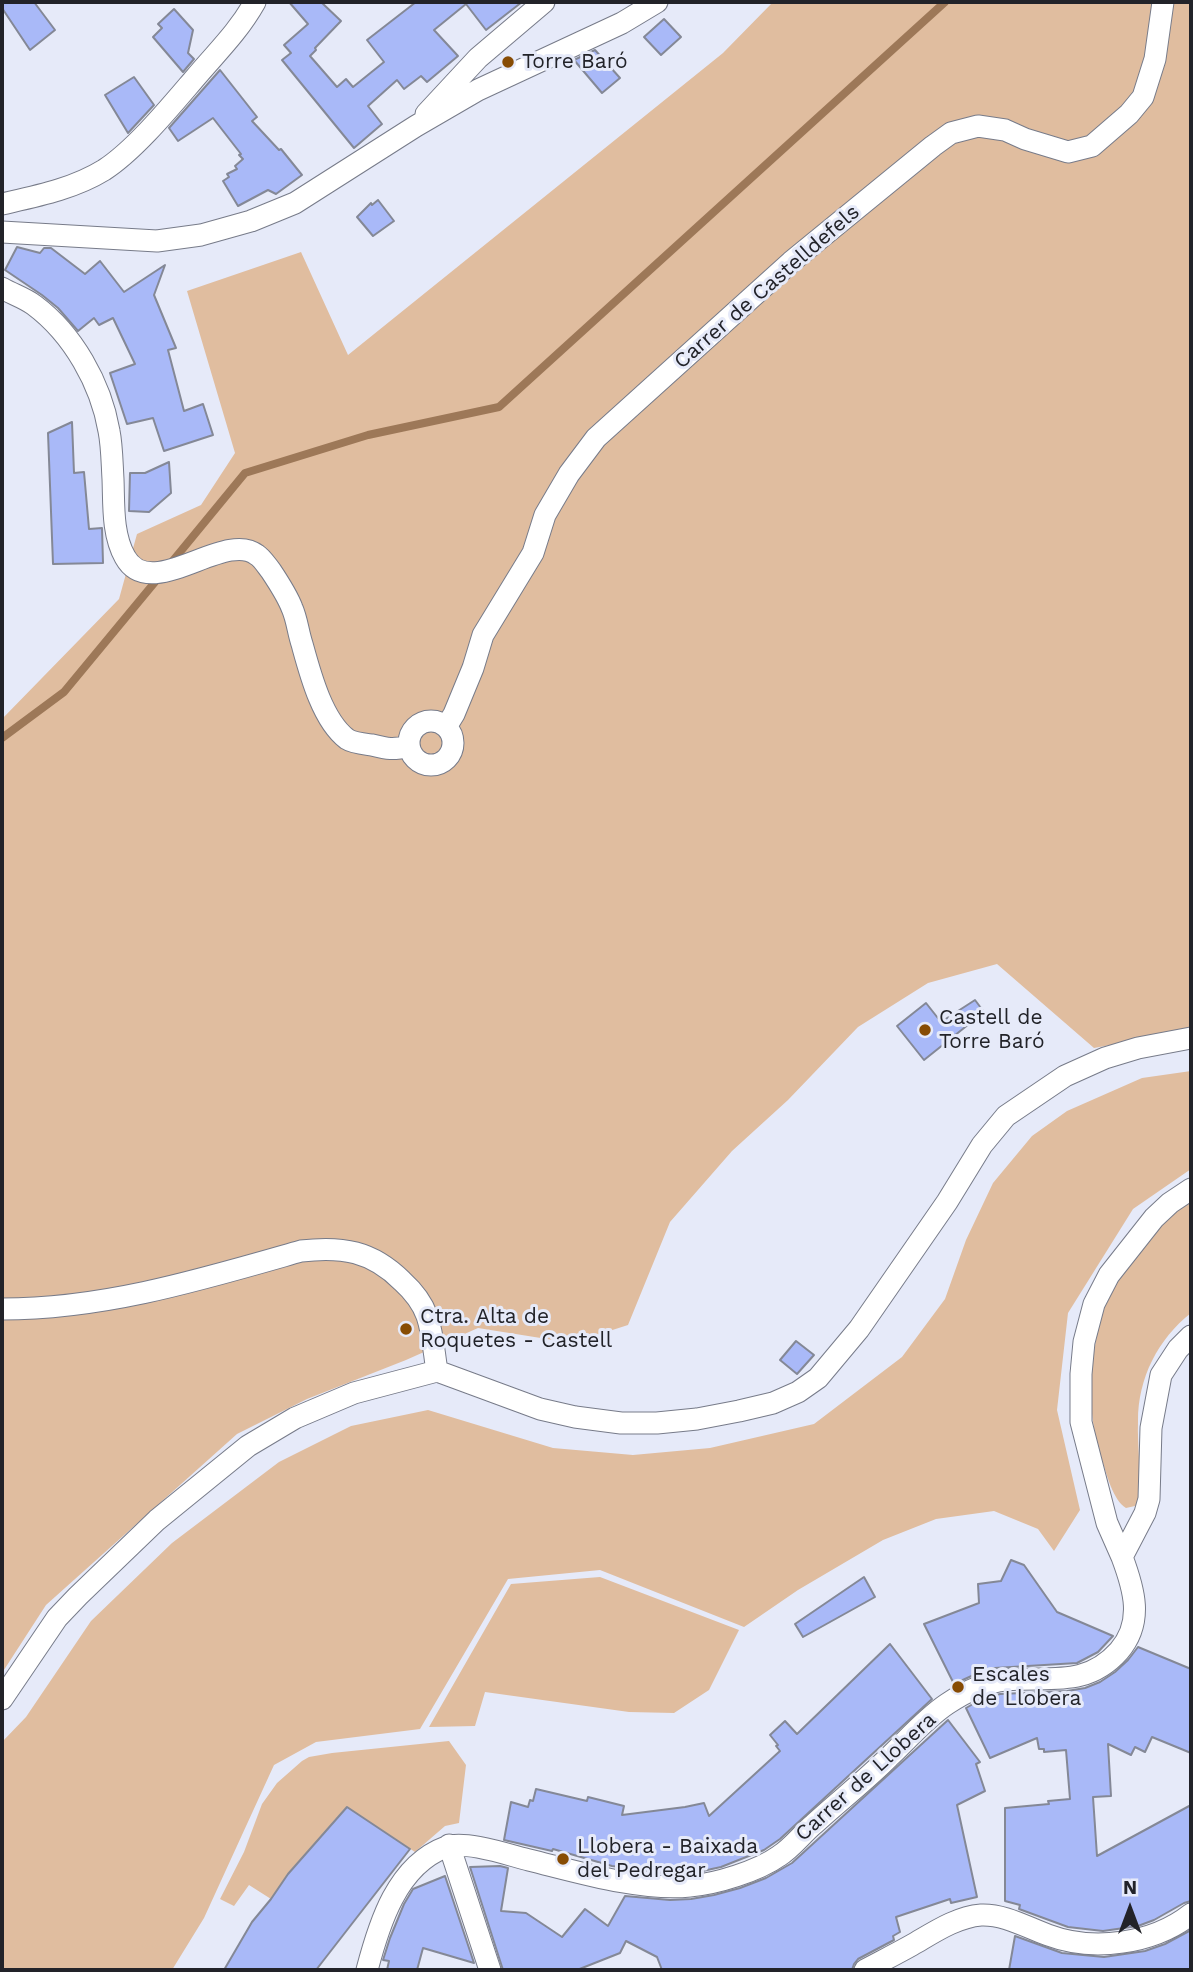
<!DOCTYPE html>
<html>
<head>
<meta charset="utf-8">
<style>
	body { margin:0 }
	#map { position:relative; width:1193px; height:1972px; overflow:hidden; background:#e6eaf9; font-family:"Work Sans",sans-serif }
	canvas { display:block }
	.frame { position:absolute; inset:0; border:4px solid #222329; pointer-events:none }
	.north { position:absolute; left:1095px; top:1874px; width:70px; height:70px; -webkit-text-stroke:5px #e6eaf9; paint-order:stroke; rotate:0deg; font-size:19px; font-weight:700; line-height:28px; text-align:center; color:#222329 }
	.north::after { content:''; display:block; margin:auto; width:24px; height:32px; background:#222329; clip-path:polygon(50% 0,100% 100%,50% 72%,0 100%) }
</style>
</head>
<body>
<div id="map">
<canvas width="1193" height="1972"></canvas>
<div class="frame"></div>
<div class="north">N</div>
</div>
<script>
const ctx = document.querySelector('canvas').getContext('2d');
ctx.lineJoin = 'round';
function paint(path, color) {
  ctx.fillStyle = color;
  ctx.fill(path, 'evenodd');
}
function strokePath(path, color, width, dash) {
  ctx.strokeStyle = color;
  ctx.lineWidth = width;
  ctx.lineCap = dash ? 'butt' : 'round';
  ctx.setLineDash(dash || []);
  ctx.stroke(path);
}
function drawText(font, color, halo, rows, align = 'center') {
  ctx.font = font + ' "Work Sans",sans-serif';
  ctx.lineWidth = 6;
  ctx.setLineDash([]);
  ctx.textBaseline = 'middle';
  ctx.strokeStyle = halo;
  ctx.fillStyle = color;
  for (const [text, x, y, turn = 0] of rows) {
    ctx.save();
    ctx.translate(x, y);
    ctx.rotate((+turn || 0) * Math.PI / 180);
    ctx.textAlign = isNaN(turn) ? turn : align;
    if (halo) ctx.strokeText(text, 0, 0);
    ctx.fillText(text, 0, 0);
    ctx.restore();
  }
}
paint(new Path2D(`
	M773 2H1191V1030L1094 1048 997 964 928 983 858 1027 788 1100 732 1151 670 1222 628 1325 572 1343 478 1328 406 1360 307 1399 237 1434 46 1605 2 1673V719L119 599 137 534 201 505 235 453 187 291 301 252 348 355 723 53Z
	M1191 1071V1169L1133 1209 1068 1313 1057 1410 1080 1510 1054 1551 1038 1529 994 1511 936 1519 883 1540 798 1590 744 1627 600 1570 508 1579 420 1729 316 1742 274 1765 204 1918 172 1970H2V1742L26 1717 91 1621 172 1543 279 1462 351 1426 428 1410 553 1448 633 1455 710 1448 814 1424 902 1357 945 1299 966 1240 993 1183 1032 1136 1067 1111 1142 1078Z
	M1191 1200V1313C1158 1339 1138 1378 1138 1421 1137 1447 1142 1475 1139 1501L1135 1506 1126 1508C1113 1500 1107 1475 1102 1460 1087 1415 1088 1369 1100 1323 1103 1311 1105 1298 1112 1288 1128 1264 1148 1242 1166 1220L1175 1211Z
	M600 1577 739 1630 709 1690 674 1713 629 1712 485 1692 475 1726 429 1727 511 1584Z
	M449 1741 466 1765 459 1823 445 1826 415 1852 347 1807 286 1877 271 1899 249 1885 234 1906 220 1899 244 1852 262 1804 277 1783 302 1761 309 1757 332 1753Z`), '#e0bd9f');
strokePath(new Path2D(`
	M171 563 245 473 368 435 499 407 945 2
	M2 738 64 692 160 576`), '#9d7858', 8);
const building = new Path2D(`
	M2 2H34L55 30 30 50 2 8Z
	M289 2H321L341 21 315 48 316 50 310 56 337 87 346 79 353 87 384 62 367 40 416 2H522L486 30 466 4 434 30 458 56 427 82 421 76 404 89 397 80 368 106 382 124 354 148 282 60 291 53 284 45 308 24Z
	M174 9 193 30 188 53 194 59 183 72 153 37 162 28 158 24Z
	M664 19 681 37 661 55 644 37Z
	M595 50 620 78 602 93 574 60Z
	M220 70 257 117 252 121 279 150 281 149 302 175 276 194 268 190 238 206 223 181 229 177 227 174 237 169 235 166 243 159 239 155 241 154 213 118 178 141 169 128Z
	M134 77 154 105 128 133 105 95Z
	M378 200 394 221 373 236 357 217 371 203 372 205Z
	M17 247 40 253 44 248H51L85 274 100 261 124 292 165 265 154 295 176 348 168 350 184 411 203 404 213 435 164 451 153 418 127 424 110 373 135 364 113 318 99 325 94 318 78 331 58 308 42 295 5 270Z
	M72 422 74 473 84 472 89 529 102 528 103 563 53 564 48 433Z
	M169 462 171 493 149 512 129 511 130 473H145Z
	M975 1000 984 1012 924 1060 897 1026 926 1003 941 1022Z
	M796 1341 814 1355 797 1374 780 1360Z
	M1011 1560 1024 1565 1057 1612 1113 1636 1098 1652 1077 1663 995 1668 978 1673 954 1684 924 1624 979 1603 978 1584 1001 1581Z
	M864 1577 875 1597 803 1637 795 1624Z
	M890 1644 932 1699 780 1839 764 1850 721 1867 698 1872 671 1874 612 1866 553 1849 552 1851 504 1840 511 1802 528 1807 530 1800 533 1801 536 1789 587 1801 588 1797 624 1806 622 1815 685 1807 704 1803 709 1816 780 1751 776 1746 778 1745 770 1735 785 1721 797 1734Z
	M1138 1647 1191 1669V1753L1152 1737 1145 1752 1135 1747 1131 1755 1108 1744 1111 1796 1093 1797 1097 1856 1191 1805V1901L1184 1903 1154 1920 1138 1926 1103 1931 1068 1927 1019 1909 1020 1905 1005 1901V1808L1049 1804 1048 1801 1070 1799 1066 1750 1044 1752V1749H1039L1037 1738 990 1758 966 1708 980 1700 1000 1694 1067 1691 1085 1688 1100 1682 1115 1672 1128 1660Z
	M948 1720 980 1762 976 1764 985 1791 957 1805 977 1897 951 1903 950 1899 896 1917 900 1932 893 1936 894 1940 858 1959 854 1964 852 1970H662L657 1957 626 1941 620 1953 577 1970H503L470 1867 500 1866 508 1868 501 1911 526 1913 562 1937 585 1909 608 1926 625 1896 670 1900 691 1899 714 1895 740 1888 766 1878 792 1863Z
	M347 1807 410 1849 316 1970H224L252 1922 271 1899 288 1874Z
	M445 1876 474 1963 423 1948 417 1970H387L389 1961 383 1960 390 1938 404 1904 413 1889Z
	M1191 1930V1970H1009L1015 1936 1062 1953 1104 1957 1145 1951 1165 1944Z`);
paint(building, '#a9b9f8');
strokePath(building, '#848896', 2);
const street = new Path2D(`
	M426 114 478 58 544 2
	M2 204C37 196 73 189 104 170 135 150 171 106 195 78 217 52 238 32 255 2
	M2 232 157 241 201 235 251 221 295 203 416 126 478 90 622 23 657 2
	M2 288C12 294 25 298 34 305 73 334 101 384 109 431 112 446 112 463 113 479 114 504 112 534 125 557 151 604 225 529 257 555 262 558 267 566 271 571 279 583 287 595 292 608 297 619 298 632 302 644 310 673 322 720 347 739 353 743 365 744 372 745 388 749 393 750 409 746
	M409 743a22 22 0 1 1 44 0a22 22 0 1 1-44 0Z
	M446 727 454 714 473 668 483 635 533 553 545 515 569 474 596 438 791 262 933 146 951 133 978 126 1005 130 1025 139 1068 152 1092 146 1129 114 1143 97 1155 59 1163 2
	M2 1309C105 1309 203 1279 301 1251 342 1246 372 1251 402 1281 413 1291 422 1302 427 1316 433 1334 434 1353 437 1371
	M1122 1557 1107 1523 1081 1422V1374L1084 1342 1094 1304 1109 1275 1154 1218 1170 1203 1191 1189
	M2 1699 57 1618 78 1596 157 1520 248 1446 295 1418 354 1393 437 1371 540 1409 575 1417 621 1423H657L697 1419 739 1411 773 1403 798 1392 818 1378 859 1329 947 1202 982 1145 1006 1116 1065 1076 1105 1058 1138 1048 1191 1038
	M449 1845 490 1970
	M367 1970C379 1924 397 1865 446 1847 465 1840 509 1855 529 1860 578 1872 640 1891 690 1886 716 1884 758 1871 779 1856 792 1848 802 1834 814 1824 839 1801 865 1781 889 1757 908 1739 926 1718 947 1704 965 1692 984 1682 1006 1680 1049 1676 1086 1688 1119 1651 1144 1622 1134 1589 1122 1557L1145 1513 1149 1499 1151 1428 1161 1375 1178 1349 1191 1336
	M865 1970C880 1962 896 1954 912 1945 933 1933 956 1917 981 1915 1004 1914 1026 1927 1048 1935 1093 1952 1153 1944 1191 1914`);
strokePath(street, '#777b89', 23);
strokePath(street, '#fff', 21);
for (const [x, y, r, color] of [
	[508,62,7,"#874c04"],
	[925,1030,7,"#874c04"],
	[406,1329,7,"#874c04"],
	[958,1687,7,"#874c04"],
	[563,1859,7,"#874c04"]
]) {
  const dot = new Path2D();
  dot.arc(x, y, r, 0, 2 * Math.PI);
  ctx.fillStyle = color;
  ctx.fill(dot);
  strokePath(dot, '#e6eaf9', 2.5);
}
drawText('21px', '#222329', '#e6eaf9', [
	["Torre Baró",522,62],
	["Castell de",939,1018],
	["Torre Baró",939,1042],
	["Ctra. Alta de",420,1317],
	["Roquetes - Castell",420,1341],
	["Escales",972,1675],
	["de Llobera",972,1699],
	["Llobera - Baixada",577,1847],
	["del Pedregar",577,1871]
], 'left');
drawText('21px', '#222329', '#e6eaf9', [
	["Carrer de Castelldefels",767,287,-41],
	["Carrer de Llobera",866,1777,-42]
]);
</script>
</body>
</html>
